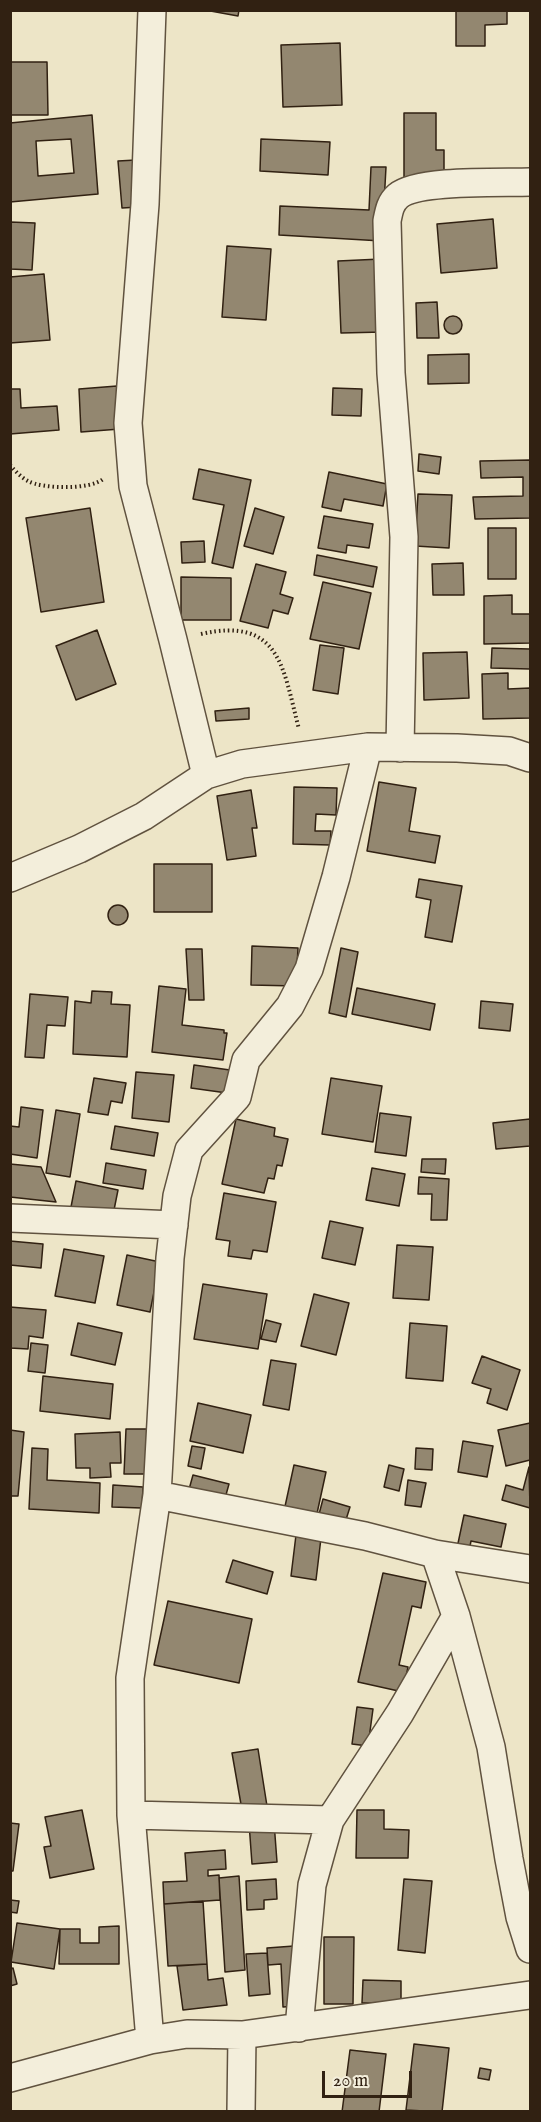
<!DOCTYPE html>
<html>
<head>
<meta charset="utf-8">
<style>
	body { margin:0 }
	#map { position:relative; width:541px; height:2122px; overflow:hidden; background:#ede5c7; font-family:"IM FELL English",serif }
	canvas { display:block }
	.frame { position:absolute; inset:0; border:12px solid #312112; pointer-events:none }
	.scale { position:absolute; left:322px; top:2071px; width:90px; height:27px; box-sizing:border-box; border:3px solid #312112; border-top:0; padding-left:8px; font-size:18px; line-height:21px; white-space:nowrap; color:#312112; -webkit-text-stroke:4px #f3eedb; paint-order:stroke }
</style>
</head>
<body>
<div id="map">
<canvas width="541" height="2122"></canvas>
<div class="frame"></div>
<div class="scale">20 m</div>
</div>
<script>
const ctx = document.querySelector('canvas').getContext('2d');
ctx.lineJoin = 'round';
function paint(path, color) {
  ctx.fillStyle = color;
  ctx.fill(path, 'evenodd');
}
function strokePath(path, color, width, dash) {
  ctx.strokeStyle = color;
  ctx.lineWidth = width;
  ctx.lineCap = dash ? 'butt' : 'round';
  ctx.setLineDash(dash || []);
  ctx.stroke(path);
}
const building = new Path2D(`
	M205 10H239L238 16Z
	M456 10H507V24L485 25V46H456Z
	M340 43 342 105 283 107 281 45Z
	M10 62H47L48 115H10Z
	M404 113H436V150H444V181L404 182Z
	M92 115 98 194 10 202V123ZM71 139 74 173 38 176 36 141Z
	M261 139 330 142 328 175 260 171Z
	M136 160 139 207 122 208 118 161Z
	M371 167H386L382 241 279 235 280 206 369 210Z
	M493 219 497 268 441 273 437 224Z
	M10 222 35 223 32 270 10 269Z
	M227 246 271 249 266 320 222 317Z
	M381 259 383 332 341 333 338 261Z
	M44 274 50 340 10 343V277Z
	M437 302 439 338H417L416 303Z
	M444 325a9 9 0 1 1 18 0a9 9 0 1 1-18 0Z
	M469 354V383L428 384V355Z
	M117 386 120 429 81 432 79 389Z
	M333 388 362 389 361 416 332 415Z
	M10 389H20L21 408 57 406 59 430 10 434Z
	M419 454 441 457 439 474 418 471Z
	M530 460V518L475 519 473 497 523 496V477L481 478 480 461Z
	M199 469 251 480 233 568 212 563 224 505 193 499Z
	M329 472 387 484 383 506 344 499 341 511 322 507Z
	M418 494 452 495 449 548 415 546Z
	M90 508 104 602 41 612 26 518Z
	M255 508 284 517 273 554 244 546Z
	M324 516 373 524 369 548 347 545 346 553 318 548Z
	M488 528H516V579H488Z
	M204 541 205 562 182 563 181 542Z
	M317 555 377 567 373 587 314 575Z
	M463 563 464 595H433L432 564Z
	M256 564 286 572 280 594 293 598 288 614 273 610 268 628 240 621Z
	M181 577 231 578V620H181Z
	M323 582 371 593 359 649 310 639Z
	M512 595V614H530V643L484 644V596Z
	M97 630 116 684 76 700 56 646Z
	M320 645 344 648 338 694 313 690Z
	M492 648 530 649V669L491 668Z
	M467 652 469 698 424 700 423 653Z
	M508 673V689L530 688V718L483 719 482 674Z
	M249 708V719L216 721 215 711Z
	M379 782 416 788 409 831 440 836 435 863 367 851Z
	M294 787 337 788 336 815 316 814 315 831H331L330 845 293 844Z
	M251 790 257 828H252L256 856 227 860 217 796Z
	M154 864H212V912H154Z
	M419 879 462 886 452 942 425 937 431 900 416 897Z
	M108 915a10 10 0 1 1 20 0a10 10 0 1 1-20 0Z
	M252 946 298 948 296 986 251 985Z
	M341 948 358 952 346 1017 329 1013Z
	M186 949H202L204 1000H189Z
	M159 986 186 989 182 1025 224 1030V1033H227L223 1060 152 1052Z
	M357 988 435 1004 430 1030 352 1014Z
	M92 991 112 992 111 1004 130 1005 127 1057 73 1054 75 1001 91 1003Z
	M30 994 68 997 65 1026 47 1025 44 1058 25 1057Z
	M481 1001 513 1004 510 1031 479 1028Z
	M194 1065 230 1070 227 1093 191 1088Z
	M136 1072 174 1075 169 1122 132 1118Z
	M94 1078 126 1083 122 1103 111 1101 108 1115 88 1112Z
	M331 1078 382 1086 373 1142 322 1134Z
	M21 1107 43 1110 37 1158 10 1154V1126L19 1127Z
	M56 1110 80 1114 70 1177 46 1173Z
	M380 1113 411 1117 406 1156 375 1152Z
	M236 1119 275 1128 274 1136 288 1139 282 1166 277 1165 274 1179 268 1178 264 1193 222 1184Z
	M530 1119V1146L496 1149 493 1123Z
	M115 1126 158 1133 154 1156 111 1149Z
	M422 1159H446L445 1174 421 1172Z
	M106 1163 146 1170 143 1189 103 1183Z
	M10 1164 41 1167 56 1202 10 1197Z
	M372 1168 405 1174 399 1206 366 1200Z
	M419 1177 449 1179 447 1220H431L432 1194H418Z
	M76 1181 118 1190 113 1215 71 1207Z
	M224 1193 276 1202 267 1252 253 1250 251 1259 228 1256 230 1241 216 1239Z
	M330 1221 363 1228 355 1265 322 1258Z
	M10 1241 43 1244 41 1268 10 1265Z
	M397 1245 433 1247 429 1300 393 1298Z
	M64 1249 104 1256 95 1303 55 1296Z
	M127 1255 160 1262 150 1312 117 1305Z
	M203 1284 267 1294 258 1349 194 1339Z
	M314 1294 349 1303 336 1355 301 1346Z
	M10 1307 46 1310 43 1338 29 1336 28 1349 10 1348Z
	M266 1320 281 1324 276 1342 261 1339Z
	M78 1323 122 1333 115 1365 71 1355Z
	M410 1323 447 1326 443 1381 406 1378Z
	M31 1343 48 1345 45 1373 28 1371Z
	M482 1356 520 1370 507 1410 487 1403 491 1389 472 1383Z
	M271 1360 296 1364 289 1410 263 1405Z
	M43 1376 113 1384 110 1419 40 1411Z
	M198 1403 251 1415 243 1453 190 1441Z
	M530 1423V1460L506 1466 498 1430Z
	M126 1429H147L145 1474H124Z
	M10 1430 24 1432 18 1496H10Z
	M120 1432 121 1463H110L111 1477 90 1478V1468H76L75 1434Z
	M463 1441 493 1446 487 1477 458 1472Z
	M192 1446 205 1448 201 1469 188 1466Z
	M32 1448 48 1449 47 1480 100 1483 99 1513 29 1509Z
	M416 1448 433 1449 432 1470 415 1469Z
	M294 1465 326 1472 316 1518 284 1511Z
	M389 1465 404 1469 399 1491 384 1487Z
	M529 1467 530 1508 502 1500 506 1485 523 1490Z
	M193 1475 229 1484 224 1502 188 1493Z
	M408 1480 426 1483 421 1507 405 1505Z
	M113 1485 143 1487 142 1508 112 1507Z
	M323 1499 350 1507 344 1526 318 1518Z
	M464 1515 506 1524 501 1547 471 1541 469 1551 457 1548Z
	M296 1535 321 1538 316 1580 291 1576Z
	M233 1560 273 1572 267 1594 226 1582Z
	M383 1573 426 1582 421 1608 412 1606 399 1665 408 1667 403 1692 358 1682Z
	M168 1601 252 1619 239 1683 154 1665Z
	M357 1707 373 1709 368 1746 352 1744Z
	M258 1749 267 1806 242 1810 232 1753Z
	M82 1810 94 1869 50 1878 44 1847 51 1846 45 1817Z
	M357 1810H384V1829L409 1830 408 1858H356Z
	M274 1822 277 1862 252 1864 249 1823Z
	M10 1823 19 1824 13 1871H10Z
	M225 1850 226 1869 208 1870V1876L219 1875 220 1900 164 1904 163 1882 187 1881 185 1853Z
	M239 1876 245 1970 225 1972 219 1878Z
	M276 1879 277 1899 264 1900V1909L247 1910 246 1881Z
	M404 1879 432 1881 425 1953 398 1950Z
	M10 1900 19 1901 17 1913 10 1912Z
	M203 1901 207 1964 168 1966 164 1904Z
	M17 1923 60 1929 54 1969 11 1962Z
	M119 1926V1964H59L60 1929H80V1943H99V1927Z
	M324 1937H354L353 2004H324Z
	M294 1946 297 2006 283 2007 281 1964 268 1965 267 1948Z
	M267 1953 270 1994 249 1996 246 1954Z
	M207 1964 208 1980 223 1978 227 2005 183 2010 177 1966Z
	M13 1968 17 1984 10 1986V1969Z
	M363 1980 401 1981V2003H362Z
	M414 2044 449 2048 442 2112 406 2110Z
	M350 2050 386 2054 379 2112H342Z
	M480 2068 491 2070 489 2080 478 2078Z`);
paint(building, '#938770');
strokePath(building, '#312112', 1.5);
const minor = new Path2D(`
	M152 10 145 204 128 423 133 486 173 640 206 775
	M400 748 404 537 391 373 387 221C389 211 390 203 398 196 418 179 502 183 530 182
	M10 878 79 849 144 816 206 775 242 764 368 747 457 748 509 751 530 758
	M10 1218 174 1225
	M157 1495 365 1536 435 1554 530 1569
	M435 1554 456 1616 491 1747 509 1859 520 1917 530 1949
	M131 1815 330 1820
	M299 2028 312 1885 330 1820 400 1713 456 1616
	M150 2040 131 1815 130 1678 157 1495 170 1258 177 1196 189 1150 237 1097 246 1060 290 1006 309 969 336 877 368 747
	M10 2078 150 2040 187 2034 242 2035 530 1995
	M241 2112 242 2035`);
strokePath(minor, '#60523f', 30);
strokePath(new Path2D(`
	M10 465C15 471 22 478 28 481 42 489 90 490 103 479
	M201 634C281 616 283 669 299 729`), '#312112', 4, [1.5, 3]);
strokePath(minor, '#f3eedb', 27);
</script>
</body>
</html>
